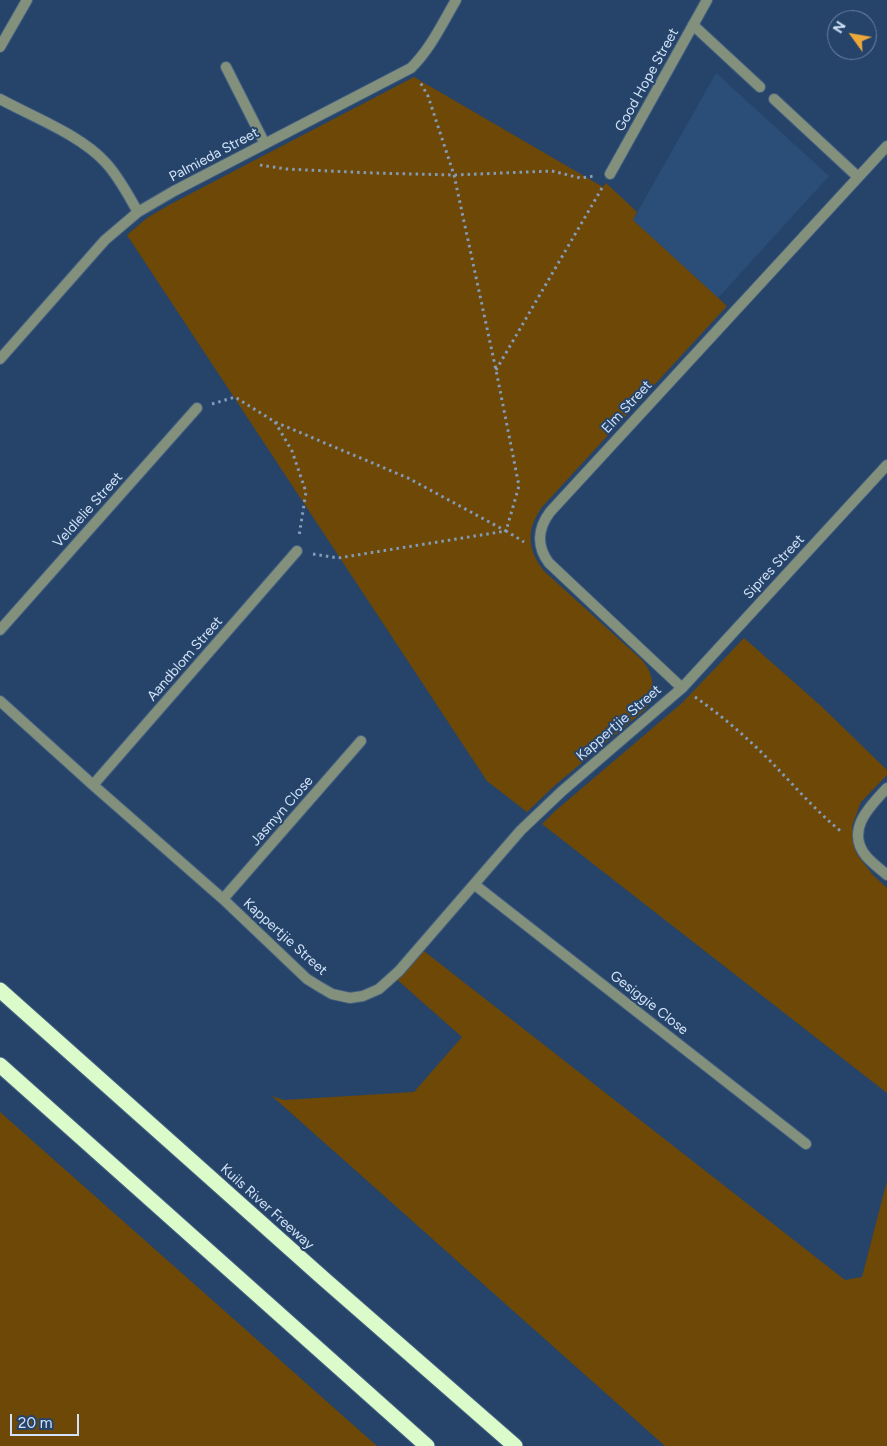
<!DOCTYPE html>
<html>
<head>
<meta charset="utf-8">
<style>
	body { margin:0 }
	#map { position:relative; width:887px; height:1446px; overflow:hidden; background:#264469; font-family:Figtree,sans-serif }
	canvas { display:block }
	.north { position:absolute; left:827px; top:10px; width:50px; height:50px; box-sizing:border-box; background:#264469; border:1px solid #6a83a3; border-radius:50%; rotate:302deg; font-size:14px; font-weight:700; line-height:20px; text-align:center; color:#d1e2f9 }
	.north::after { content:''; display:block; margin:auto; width:18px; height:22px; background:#eda83b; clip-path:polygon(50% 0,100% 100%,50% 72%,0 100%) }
	.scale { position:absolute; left:10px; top:1414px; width:69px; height:22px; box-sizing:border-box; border:2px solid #d1e2f9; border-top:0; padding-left:6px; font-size:15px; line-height:18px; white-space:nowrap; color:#d1e2f9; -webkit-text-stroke:4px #264469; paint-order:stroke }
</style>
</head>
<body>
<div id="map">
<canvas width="887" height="1446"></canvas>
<div class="north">N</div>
<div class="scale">20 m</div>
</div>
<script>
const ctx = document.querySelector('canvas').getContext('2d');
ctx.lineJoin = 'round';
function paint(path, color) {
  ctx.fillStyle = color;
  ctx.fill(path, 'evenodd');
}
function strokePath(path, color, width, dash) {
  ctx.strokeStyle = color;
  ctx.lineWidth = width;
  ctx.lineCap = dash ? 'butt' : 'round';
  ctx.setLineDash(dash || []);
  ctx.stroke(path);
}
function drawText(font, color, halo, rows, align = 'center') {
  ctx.font = font + ' Figtree,sans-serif';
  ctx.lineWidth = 4;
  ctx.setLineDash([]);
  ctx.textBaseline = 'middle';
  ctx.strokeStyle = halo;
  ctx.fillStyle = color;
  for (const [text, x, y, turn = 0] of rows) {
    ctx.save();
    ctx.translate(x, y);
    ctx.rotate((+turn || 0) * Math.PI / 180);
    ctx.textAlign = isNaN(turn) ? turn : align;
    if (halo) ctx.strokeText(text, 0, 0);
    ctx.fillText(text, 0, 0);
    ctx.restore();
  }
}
paint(new Path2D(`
	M716 73 829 176 718 298 633 220Z`), '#2b4e79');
paint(new Path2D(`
	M414 77 603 187 606 183 637 212 633 220 727 306 542 507C526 530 527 549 544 571L642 660C655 676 656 692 646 709L553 787 527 812 487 781 127 235 147 218 169 205Z
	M744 638 821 706 887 770V775L861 802 852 826 856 853 873 875 887 888V1093L542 824 554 812 682 703Z
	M420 948 845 1280 862 1277 887 1181V1446H665L272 1096 284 1100 414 1092 462 1037 394 977Z
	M0 1112 377 1446H0Z`), '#6d4806');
const lane = new Path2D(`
	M693 25 760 87
	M774 99 858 177`);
const street = new Path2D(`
	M0 47 27 0
	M226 67 265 144
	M0 99C33 117 81 135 106 163 119 177 128 195 138 212
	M610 174 707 0
	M0 359 105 240 138 212 174 191 411 68C431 48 442 24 456 0
	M0 630 197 408
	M682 688 549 563C536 546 538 528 550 512L887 146
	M0 701 93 785 223 899 307 979 320 987 332 994 350 998 363 996 379 989 399 971 521 830 561 792 682 688 887 465
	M93 785 297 551
	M887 788C870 806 845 830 866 856 872 863 880 869 887 875
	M475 885 806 1144
	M223 899 361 741`);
const highway = new Path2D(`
	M0 990 324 1279 515 1446
	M0 1065 427 1446`);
strokePath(lane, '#456083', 12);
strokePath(street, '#456083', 12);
strokePath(highway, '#456083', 17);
strokePath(new Path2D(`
	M260 165 286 169 373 173 454 175 552 171 580 178 595 176
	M496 370 602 188
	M212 404 235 397 275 422 408 478 506 531 519 486 496 370 454 175 428 96 420 82
	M275 422 292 451 306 492 299 536
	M313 554 338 558 506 531 524 542
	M695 697C724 717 752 742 777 768 798 790 818 813 843 833`), '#849bb8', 3, [2.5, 4]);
strokePath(lane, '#83917c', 10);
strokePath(street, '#83917c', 10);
strokePath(highway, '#dbfcca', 15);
drawText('14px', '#d1e2f9', '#264469', [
	["Good Hope Street",647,80,-61],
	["Palmieda Street",214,155,-28],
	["Elm Street",627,407,-47],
	["Veldlelie Street",88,510,-48],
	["Sipres Street",774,567,-47],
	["Aandblom Street",185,659,-49],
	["Kappertjie Street",619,723,-41],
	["Jasmyn Close",282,811,-49],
	["Kappertjie Street",285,937,42],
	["Gesiggie Close",649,1003,38],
	["Kuils River Freeway",267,1207,42]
]);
</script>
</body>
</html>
